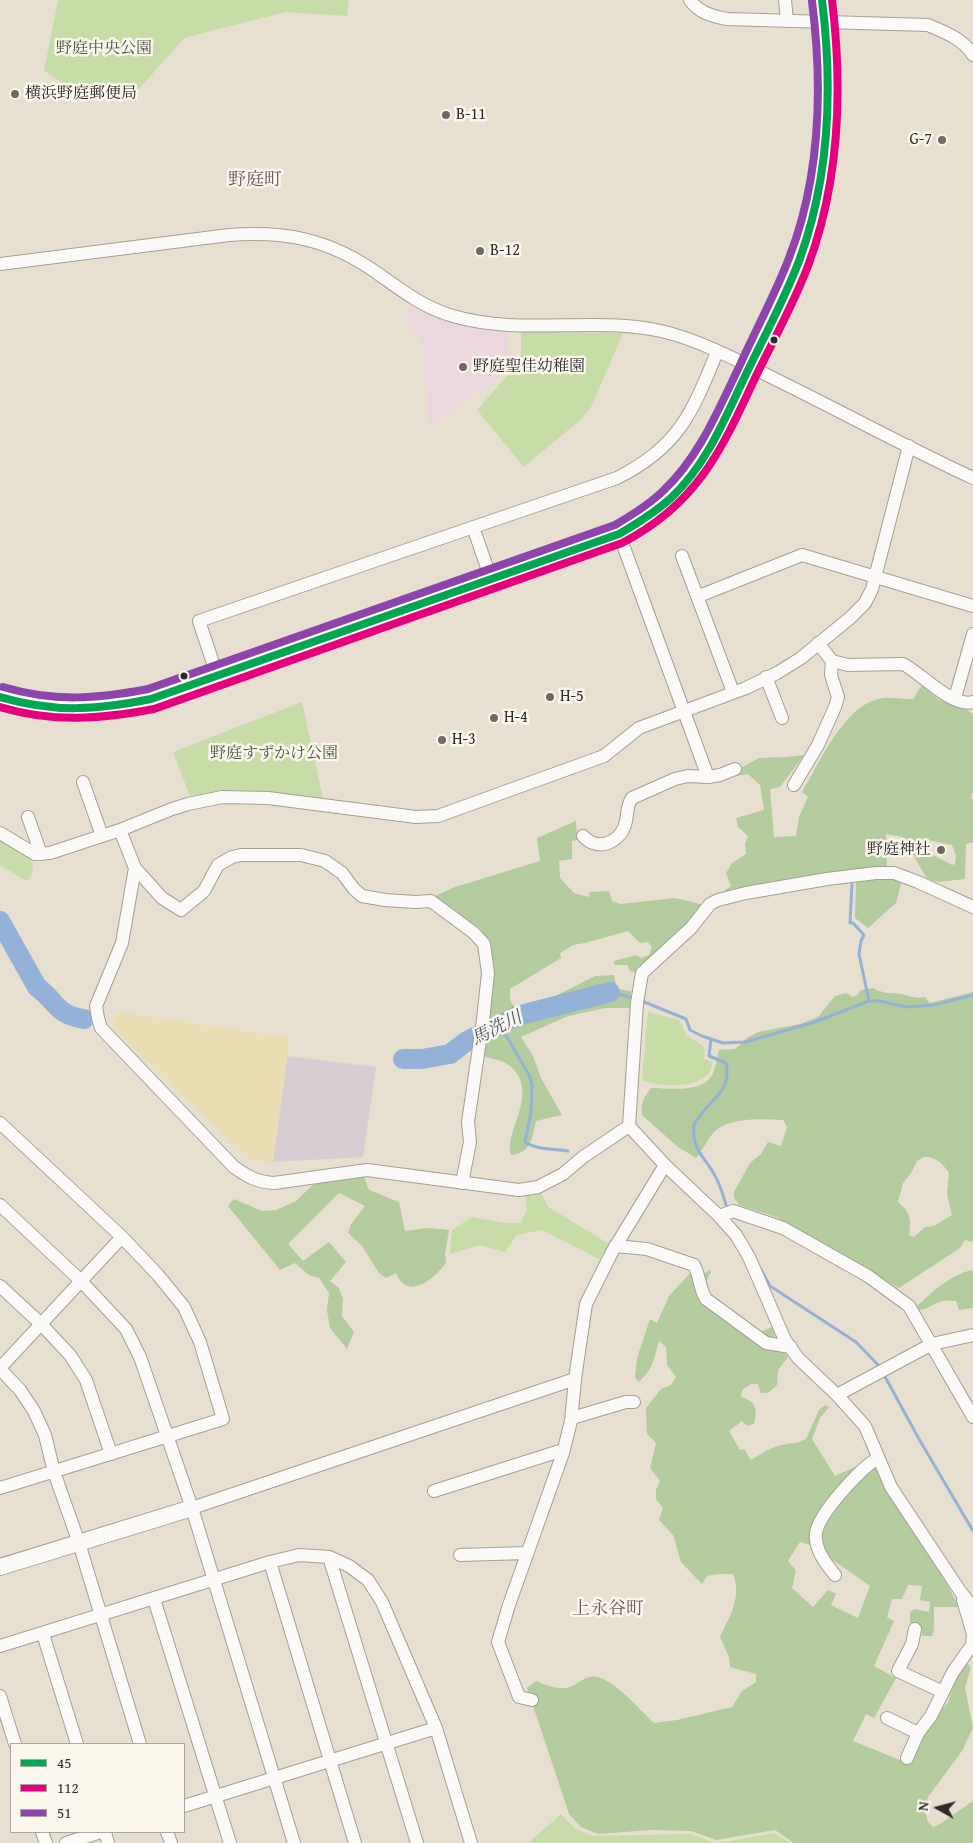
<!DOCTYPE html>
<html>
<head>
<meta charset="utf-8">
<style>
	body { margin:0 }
	#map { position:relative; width:973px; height:1843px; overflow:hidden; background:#e7e0d0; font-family:"Gentium Book Plus",serif }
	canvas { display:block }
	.legend { position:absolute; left:10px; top:1743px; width:175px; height:90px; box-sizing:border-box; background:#fbf7ec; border:1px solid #a8a59f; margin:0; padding:6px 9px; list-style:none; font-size:15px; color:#2b2b2b }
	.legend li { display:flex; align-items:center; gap:10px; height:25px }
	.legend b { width:25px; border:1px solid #a8a59f }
	.north { position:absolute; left:913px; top:1783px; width:50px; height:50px; -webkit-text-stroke:4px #fbf7ec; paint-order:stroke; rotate:277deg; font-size:14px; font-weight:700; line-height:20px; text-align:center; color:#2b2b2b }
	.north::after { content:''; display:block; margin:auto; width:18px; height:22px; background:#2b2b2b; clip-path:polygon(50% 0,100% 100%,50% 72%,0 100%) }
</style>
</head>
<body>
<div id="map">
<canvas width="973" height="1843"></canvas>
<ul class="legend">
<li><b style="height:6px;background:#00a651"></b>45</li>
<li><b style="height:6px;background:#e5007d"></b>112</li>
<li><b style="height:6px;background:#8e44ad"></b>51</li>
</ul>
<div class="north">N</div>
</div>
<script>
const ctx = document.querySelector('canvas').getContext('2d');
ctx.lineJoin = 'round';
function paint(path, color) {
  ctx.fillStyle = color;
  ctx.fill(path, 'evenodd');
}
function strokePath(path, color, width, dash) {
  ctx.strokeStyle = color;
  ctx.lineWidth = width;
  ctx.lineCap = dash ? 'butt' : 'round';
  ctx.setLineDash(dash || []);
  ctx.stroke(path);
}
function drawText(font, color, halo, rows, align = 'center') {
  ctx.font = font + ' "Gentium Book Plus","Noto Serif JP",serif';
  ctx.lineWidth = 5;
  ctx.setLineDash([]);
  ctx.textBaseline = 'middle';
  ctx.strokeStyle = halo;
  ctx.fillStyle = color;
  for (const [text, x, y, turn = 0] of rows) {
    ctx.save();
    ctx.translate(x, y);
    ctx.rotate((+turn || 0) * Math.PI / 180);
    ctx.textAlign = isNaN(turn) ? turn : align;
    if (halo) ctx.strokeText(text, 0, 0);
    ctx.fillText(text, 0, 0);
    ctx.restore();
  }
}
paint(new Path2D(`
	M407 307 464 328 509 332 503 371 498 377 430 427 420 330 409 331Z`), '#ebd7dd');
paint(new Path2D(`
	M287 1056 376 1067 363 1157 273 1162Z`), '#d8cdd2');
paint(new Path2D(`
	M58 0H349L347 16 285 12 184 38 140 88 127 97 99 99 77 92 44 71Z
	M521 332 623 333 591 407 581 419 524 467 477 410 513 369 521 354Z
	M302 702 323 798C275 792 238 789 190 796L173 752Z
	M0 840 32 857C33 866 34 875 27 881L0 865Z
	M648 1012 676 1019 681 1022C687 1045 696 1036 705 1049L704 1059 713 1062C712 1065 711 1070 709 1073 697 1089 659 1087 642 1080Z
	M540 1191 548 1207 611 1245 599 1259 542 1230 517 1235 505 1252 480 1245 450 1254 452 1230 472 1217 505 1223H520L527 1210 525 1194Z
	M561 1814 576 1829 593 1836 690 1834 716 1843H528Z
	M775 1833 790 1843H717Z`), '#c7dca7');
paint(new Path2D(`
	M922 685 938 699 967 710 973 714V791L971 798 973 800V842L966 844 965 879 938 882 927 879 903 837 886 834 887 866 827 875 723 896 725 890 731 886 726 873 732 863 746 854 745 844 748 836 738 827 736 818 764 810 760 785 748 774 736 776 735 771 759 758 787 757 804 755 780 787 770 789 774 837 796 836 799 817 808 797 802 792C820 762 843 708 878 699 889 696 901 699 913 699ZM928 840 952 845 956 856 955 864 952 865 933 855 924 848Z
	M576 821 577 840 572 841V859L559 861 560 878 574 893 588 897 590 892 609 891 612 901 621 904 675 898 704 905 681 933 636 972H631L627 965H615L614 961 636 955 641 958 649 955 652 947 648 942 640 943 628 931 585 943 573 945 560 953 561 958 510 989C510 997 509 1003 516 1007L553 997 595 976 614 975 617 989 631 991 630 1008H605L568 1016 521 1037 533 1056 541 1078 562 1115 536 1121C533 1136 531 1153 512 1155L510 1153C508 1127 531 1103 519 1077 512 1063 498 1059 484 1057L489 942 481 929 433 897 455 887 540 861 537 838Z
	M893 877 902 880 896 903 868 928 855 918 856 880Z
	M873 988C886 995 889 992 901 994 911 996 916 999 925 997L930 1003 973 992V1242L965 1240 960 1248 899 1288 776 1217 739 1205 734 1198V1192L750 1163 761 1154 768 1142 781 1146 787 1127 783 1120C763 1119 729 1117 714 1132 707 1140 703 1150 696 1158L678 1147 642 1115C640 1104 644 1097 651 1088 670 1088 704 1094 713 1073 716 1066 717 1058 719 1050L735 1049 747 1038 758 1032 800 1024 818 1017 835 996 846 993 853 997 857 995 861 990ZM924 1157C937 1157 943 1164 949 1173L947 1194 952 1215 934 1226 925 1227 914 1237 909 1235C911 1219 911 1213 898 1202L903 1183 911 1173 917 1161Z
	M364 1177 369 1190 399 1202 405 1231 428 1228 449 1230 445 1254 446 1263C435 1278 408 1302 396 1273L386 1278 379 1273 362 1246 348 1233 351 1224 365 1206 339 1193 288 1244 303 1261 329 1242 346 1262 330 1281 339 1288 343 1299 342 1316 354 1332 347 1349 330 1328 327 1310 329 1293 319 1278 309 1275 295 1263 280 1270 228 1206 234 1199 262 1211 276 1210 296 1201 316 1182Z
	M693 1270 703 1275 709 1270 711 1272 703 1288 704 1293 757 1333 772 1327 777 1342 788 1357 778 1370 777 1385 768 1393H761L758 1384H751L742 1390 741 1397C756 1401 758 1410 754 1424L747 1426 742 1421 729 1431 740 1450 744 1449 751 1460C761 1454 771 1447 782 1445 792 1442 795 1445 806 1439L819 1410 825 1405 829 1407 820 1418 812 1439 835 1476 864 1463 875 1467C901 1515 935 1558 959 1607H934V1630L932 1636H922L921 1625 910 1623V1612L915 1609 929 1612 930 1602 920 1600 922 1586 908 1585 902 1599H892L887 1617 894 1621 874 1666 896 1678 874 1718 866 1714 853 1741 907 1763 926 1730 948 1702 958 1671 966 1662 971 1667 965 1688 973 1728 962 1751 928 1797 925 1810 928 1822 933 1827 940 1824 973 1801V1843H794L775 1830 716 1840 691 1831 652 1830 598 1834 581 1827 569 1814 527 1688 536 1681C545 1685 556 1689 565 1688 577 1687 584 1674 597 1677 616 1681 640 1710 654 1723L677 1720 732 1707 742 1691 756 1682V1674L730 1667 729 1657 720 1637C730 1616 742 1597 733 1574H718L707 1576 702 1584 681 1562 673 1535 659 1520 663 1508 656 1499V1490L660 1481 650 1468 656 1443 647 1434 646 1408 661 1389 671 1385 676 1377 667 1365 666 1347 659 1341C653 1360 655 1366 639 1382L635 1378 637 1358 650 1319 657 1323 669 1296ZM800 1542 813 1546 870 1586 858 1618 831 1605 836 1594 828 1590 813 1607 792 1588 796 1570 788 1561Z
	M973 1270V1308L959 1310 956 1301C936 1298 934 1308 917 1311L916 1307C934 1291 949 1275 973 1270Z`), '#b3cb9d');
paint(new Path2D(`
	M115 1011 290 1038 273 1162 252 1161 113 1029Z`), '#ebddb4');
strokePath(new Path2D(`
	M852 884 850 923H853L864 935 861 941 859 954 869 1001
	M610 992 633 998
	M642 1001 686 1019 690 1030 702 1036 723 1043 745 1042 815 1022 869 1001H880L906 1007 934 1005 973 995
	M496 1026 507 1037 529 1075 532 1085 531 1113 525 1142C537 1150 554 1149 568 1151
	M711 1039 709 1056 726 1063C732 1090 713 1097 700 1116 698 1119 695 1122 694 1125 691 1149 704 1156 714 1174 721 1185 724 1199 728 1211
	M760 1268 770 1286 856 1342 880 1367
	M883 1373 919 1439 973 1531`), '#94b2d7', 3);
strokePath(new Path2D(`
	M0 921 37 987C58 1002 54 1014 84 1019
	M403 1059H422L450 1054 467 1041 517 1016 610 992`), '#94b2d7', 20);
const minor = new Path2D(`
	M690 0C699 13 712 16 727 19L928 25C945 32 963 39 973 55
	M785 0 787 21
	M0 264 229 235C286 231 329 239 377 273 401 290 424 308 453 316 521 336 593 316 661 331 698 339 745 364 779 381 844 413 908 448 973 478
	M473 527 491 579
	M619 534 708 777
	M682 556 733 692
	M699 596 802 555 973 606
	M818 643 832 661 848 665 903 664C921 673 952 708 973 702
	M217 675 199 621 617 478C679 447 692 413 717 352
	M766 677 782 718
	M955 698 973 634
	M83 782 102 836
	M794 785 818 745 835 707 838 697 831 675 832 661
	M28 817 41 854
	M120 830 135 868 122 943 96 1006 98 1018 101 1028 234 1167C248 1177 257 1182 274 1183L367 1170 519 1190 538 1187 563 1174 583 1157 629 1126
	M0 833 35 854 50 853 120 830 172 809 188 804 222 797 268 798 416 817 438 816 604 756 639 728 746 688 777 673 801 658 850 618 865 603 872 589 909 446
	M583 836C586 839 589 842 593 843 606 848 621 838 625 825 628 816 626 806 632 798L675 779 688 776 708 777 720 775 735 769
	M135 868 162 898 181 910 204 891 218 865 232 857 241 855H301L325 861 342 873 354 889 362 896 385 900 415 902 431 901 474 933 484 944 488 973 483 1020 468 1122 470 1142 462 1183
	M973 907 918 882 894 873H876L827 879 746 893 718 900 710 904 691 928 642 973 637 1003 629 1126 665 1165 719 1216 736 1235 749 1257 785 1340 798 1358 837 1395 865 1426 891 1487 960 1591 973 1608
	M0 1123 122 1237 158 1275 184 1307 200 1342 223 1419 0 1488
	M0 1205 80 1280 126 1329 140 1357 192 1508 294 1843
	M719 1216 733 1211 783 1228 868 1276 909 1306 973 1417
	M615 1246 647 1249 694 1265C700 1276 699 1288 706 1299L766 1343 791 1347
	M0 1286 41 1324 70 1355 86 1380 111 1454
	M0 1368 122 1237
	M0 1369 20 1390 34 1411 45 1435 54 1472 79 1543 140 1744
	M837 1395 932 1344 973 1335
	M572 1418 626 1402H634
	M434 1491 563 1450
	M192 1508 575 1379
	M460 1555 526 1553
	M329 1557 417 1843
	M270 1562 355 1843
	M835 1575C826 1564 814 1549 816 1533 819 1513 861 1468 878 1458
	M154 1599 230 1843
	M963 1600 973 1634
	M915 1629 912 1644 898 1671 943 1692
	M43 1634 77 1744
	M0 1646 270 1562 299 1555 329 1557 349 1566 368 1580 382 1602 436 1728 471 1843
	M0 1696 15 1744
	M532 1700 519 1697 498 1642 509 1605 563 1453 571 1421 575 1379 586 1304 612 1252 665 1165
	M887 1718 918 1733
	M907 1758 918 1733 931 1716 953 1672 972 1645 973 1634
	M184 1806 436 1728
	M42 1832 46 1843
	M105 1832 108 1843
	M167 1832 171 1843
	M66 1843 101 1832`);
const tertiary = new Path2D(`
	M0 697C54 715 96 710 151 699L619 534C640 522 661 509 677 492 711 457 728 411 749 368 768 328 790 289 804 247 831 168 834 82 822 0
	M0 1567 192 1508`);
strokePath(minor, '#a39f96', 14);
strokePath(tertiary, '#a39f96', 18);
strokePath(minor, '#fbfaf8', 12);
strokePath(tertiary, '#fbfaf8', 16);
strokePath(new Path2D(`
	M0 697C55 713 96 710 151 699L619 534C638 523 656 512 672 497 709 462 727 413 749 368 766 333 785 298 799 261 830 177 833 88 822 0`), '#00a651', 8);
strokePath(new Path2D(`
	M0 707C54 723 100 719 154 709L622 543C698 504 722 449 756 376 774 339 794 303 808 266 840 180 843 90 832 0`), '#e5007d', 8);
strokePath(new Path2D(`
	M3 687C54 702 96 699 148 689L615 525C632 515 650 504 664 490 700 456 719 408 740 365 756 329 775 295 789 258 821 176 823 88 812 1`), '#8e44ad', 8);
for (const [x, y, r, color] of [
	[15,94,5,"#6d6a65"],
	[446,115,5,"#6d6a65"],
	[942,140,5,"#6d6a65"],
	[480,251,5,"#6d6a65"],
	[774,340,4.5,"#2b2b2b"],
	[463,367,5,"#6d6a65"],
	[184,676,4.5,"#2b2b2b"],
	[550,697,5,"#6d6a65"],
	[494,718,5,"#6d6a65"],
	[442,740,5,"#6d6a65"],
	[941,850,5,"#6d6a65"]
]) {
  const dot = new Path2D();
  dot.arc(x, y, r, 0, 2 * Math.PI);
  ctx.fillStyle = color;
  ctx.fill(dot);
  strokePath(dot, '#fbf7ec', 2);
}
drawText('16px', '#4b5642', '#fbf7ec', [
	["野庭中央公園",104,49],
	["野庭すずかけ公園",274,754]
]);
drawText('16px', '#2b2b2b', '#fbf7ec', [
	["横浜野庭郵便局",25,94],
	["B-11",456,115],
	["G-7",932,140,"right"],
	["B-12",490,251],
	["野庭聖佳幼稚園",473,367],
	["H-5",560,697],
	["H-4",504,718],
	["H-3",452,740],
	["野庭神社",931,850,"right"]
], 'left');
drawText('18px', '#6b5662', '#fbf7ec', [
	["野庭町",255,180],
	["上永谷町",608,1609]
]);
drawText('italic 18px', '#475971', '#fbf7ec', [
	["馬洗川",497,1029,-27]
]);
</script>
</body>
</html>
